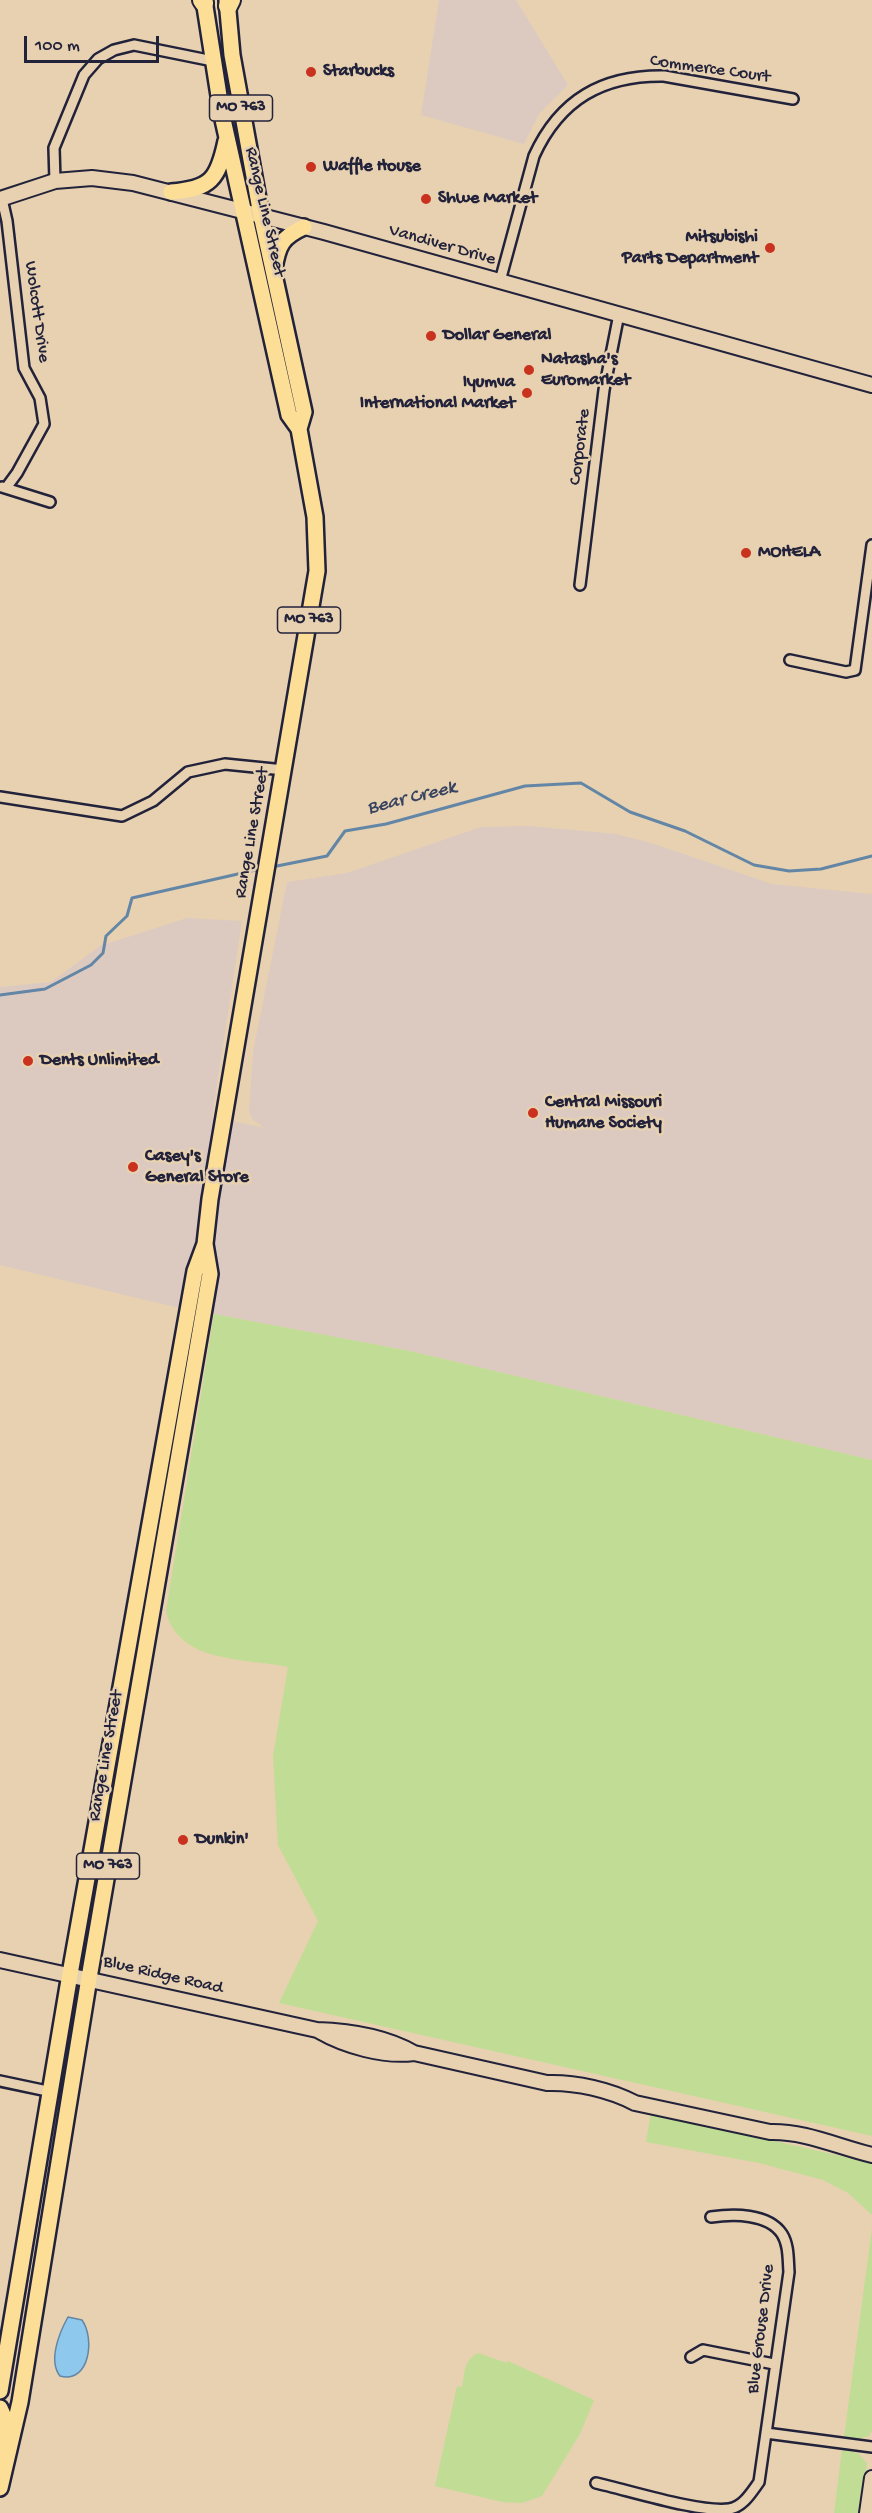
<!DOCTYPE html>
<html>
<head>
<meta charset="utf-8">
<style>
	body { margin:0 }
	#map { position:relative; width:872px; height:2513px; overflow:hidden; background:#e7d1b0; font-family:"Gochi Hand",sans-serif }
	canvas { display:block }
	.scale { position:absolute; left:24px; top:36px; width:135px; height:27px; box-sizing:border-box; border:3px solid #22223b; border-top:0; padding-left:8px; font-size:18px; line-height:21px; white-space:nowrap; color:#22223b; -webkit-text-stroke:4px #e7d1b0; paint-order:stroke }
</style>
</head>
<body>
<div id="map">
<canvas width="872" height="2513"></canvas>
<div class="scale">100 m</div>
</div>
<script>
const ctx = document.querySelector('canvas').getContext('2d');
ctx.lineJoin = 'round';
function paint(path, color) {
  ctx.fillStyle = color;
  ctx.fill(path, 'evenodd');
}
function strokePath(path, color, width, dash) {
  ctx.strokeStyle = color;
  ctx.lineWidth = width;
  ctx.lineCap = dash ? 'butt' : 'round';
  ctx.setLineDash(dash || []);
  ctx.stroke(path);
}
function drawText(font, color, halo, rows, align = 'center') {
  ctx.font = font + ' "Gochi Hand",sans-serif';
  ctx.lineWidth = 5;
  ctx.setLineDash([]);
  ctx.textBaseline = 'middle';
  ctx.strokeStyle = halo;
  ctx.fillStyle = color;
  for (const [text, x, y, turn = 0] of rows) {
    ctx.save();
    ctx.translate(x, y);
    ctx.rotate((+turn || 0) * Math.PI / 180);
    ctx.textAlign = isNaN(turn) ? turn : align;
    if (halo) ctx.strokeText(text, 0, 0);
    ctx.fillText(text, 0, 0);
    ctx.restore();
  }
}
paint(new Path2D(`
	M439 0H516L568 85 539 114 524 144 421 115Z
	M529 826 616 834 651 843 772 884 872 894V1460L410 1351 175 1307 0 1265V987L51 982 100 946 187 918 242 921 212 1117 265 1128 253 1120 249 1111 253 1052 287 882 347 873 481 827Z`), '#dccac1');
paint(new Path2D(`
	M214 1314 410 1351 872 1460V2136L279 2003 318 1921 278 1845 273 1756 288 1667C246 1658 178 1664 166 1611Z
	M651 2113 872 2163V2215L848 2193 823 2180 759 2163 646 2142Z
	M872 2228V2430L869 2436 859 2439 844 2437Z
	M478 2353 507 2363 508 2361 594 2400 580 2434 542 2496 522 2503 502 2502 435 2486 457 2386 462 2387C465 2373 463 2361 478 2353Z
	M842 2450 858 2453 867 2463 861 2513H834Z`), '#c1dd95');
const water = new Path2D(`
	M68 2317 82 2320C95 2338 90 2384 60 2376 48 2361 59 2333 68 2317Z`);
paint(water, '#8ec8ed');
strokePath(water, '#6386a6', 1.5);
strokePath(new Path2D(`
	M272 867 327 856 345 831 386 824 525 786 581 783 630 812 685 831 754 865 789 871 821 869 872 856
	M0 995 45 989 91 965 103 953 106 936 127 916 132 898 260 869`), '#6386a6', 3);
const street = new Path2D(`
	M55 181 54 148 84 75 98 59 114 50 134 45 213 61
	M2 199 7 221 24 368 40 398 44 424 17 473 6 488
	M500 281 534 156C560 99 603 75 664 76L793 99
	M2 487 50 502
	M580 585 604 390 619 314
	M790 660 846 672 855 670 872 545
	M0 797 122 816 153 801 188 772 225 764 284 770
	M0 2081 52 2092
	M691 2357 703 2350 774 2364
	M766 2433 872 2447
	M596 2483C628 2490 700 2513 729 2509 743 2507 751 2493 759 2482L789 2272C788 2260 789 2245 782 2234 768 2213 733 2214 711 2217`);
const secondary = new Path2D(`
	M0 199 55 181 92 178 133 183 324 232 872 385
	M0 1960 317 2030C349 2031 386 2037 414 2053L547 2083C576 2082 610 2090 635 2103L770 2132C805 2131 838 2147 872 2155
	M319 2031C345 2046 384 2057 414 2053
	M867 2513 872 2478`);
const primary = new Path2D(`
	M204 0 222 115 289 415 299 429
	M171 192C211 189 218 179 226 141
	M274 269C278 245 282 237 304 227
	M0 2391 70 1974 195 1271 205 1244 210 1199 317 571 315 517 299 429 304 412 261 215 232 55 227 0
	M0 2408 4 2417 0 2459
	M0 2488 20 2402 89 1978 210 1274 205 1244`);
const highway = new Path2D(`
	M202 0 204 3
	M228 6 231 0`);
strokePath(street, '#22223b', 14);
strokePath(secondary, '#22223b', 18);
strokePath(primary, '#22223b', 20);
strokePath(highway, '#22223b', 22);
strokePath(street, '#e7d1b0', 9);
strokePath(secondary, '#e7d1b0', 14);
strokePath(primary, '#fcde96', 15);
strokePath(highway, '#fcde96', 18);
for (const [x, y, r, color] of [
	[311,72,6,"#c8321e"],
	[311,167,6,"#c8321e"],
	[426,199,6,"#c8321e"],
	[770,248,6,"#c8321e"],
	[431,336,6,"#c8321e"],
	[529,370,6,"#c8321e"],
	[527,393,6,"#c8321e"],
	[746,553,6,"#c8321e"],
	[28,1061,6,"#c8321e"],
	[533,1113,6,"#c8321e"],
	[133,1167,6,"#c8321e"],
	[183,1840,6,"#c8321e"]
]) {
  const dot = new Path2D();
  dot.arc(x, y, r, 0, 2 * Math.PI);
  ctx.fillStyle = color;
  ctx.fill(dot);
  strokePath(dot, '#e7d1b0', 2);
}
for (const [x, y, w] of [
	[241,108,63],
	[309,620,63],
	[108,1866,63]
]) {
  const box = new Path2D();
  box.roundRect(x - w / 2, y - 13, w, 26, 4.5);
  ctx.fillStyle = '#e7d1b0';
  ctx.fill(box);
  strokePath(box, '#22223b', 1.5);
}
drawText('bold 16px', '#22223b', null, [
	["MO 763",241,108],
	["MO 763",309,620],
	["MO 763",108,1866]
]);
drawText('18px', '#22223b', '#e7d1b0', [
	["Commerce Court",710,70,8],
	["Range Line Street",264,212,77],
	["Vandiver Drive",442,246,16],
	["Wolcott Drive",36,312,82],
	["Corporate",581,447,-83],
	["Range Line Street",253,833,-80],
	["Range Line Street",107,1756,-80],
	["Blue Ridge Road",163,1976,13],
	["Blue Grouse Drive",762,2329,-83]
]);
drawText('bold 18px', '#22223b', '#e7d1b0', [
	["Starbucks",323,72],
	["Waffle House",323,167],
	["Shwe Market",438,199],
	["Mitsubishi",758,238,"right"],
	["Parts Department",758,259,"right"],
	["Dollar General",443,336],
	["Natasha's",541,360],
	["Euromarket",541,381],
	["Iyumva",515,383,"right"],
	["International Market",515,404,"right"],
	["MOHELA",758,553],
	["Dents Unlimited",40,1061],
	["Central Missouri",545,1103],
	["Humane Society",545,1124],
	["Casey's",145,1157],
	["General Store",145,1178],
	["Dunkin'",195,1840]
], 'left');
drawText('italic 20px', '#38435f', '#e7d1b0', [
	["Bear Creek",412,799,-14]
]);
</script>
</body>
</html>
